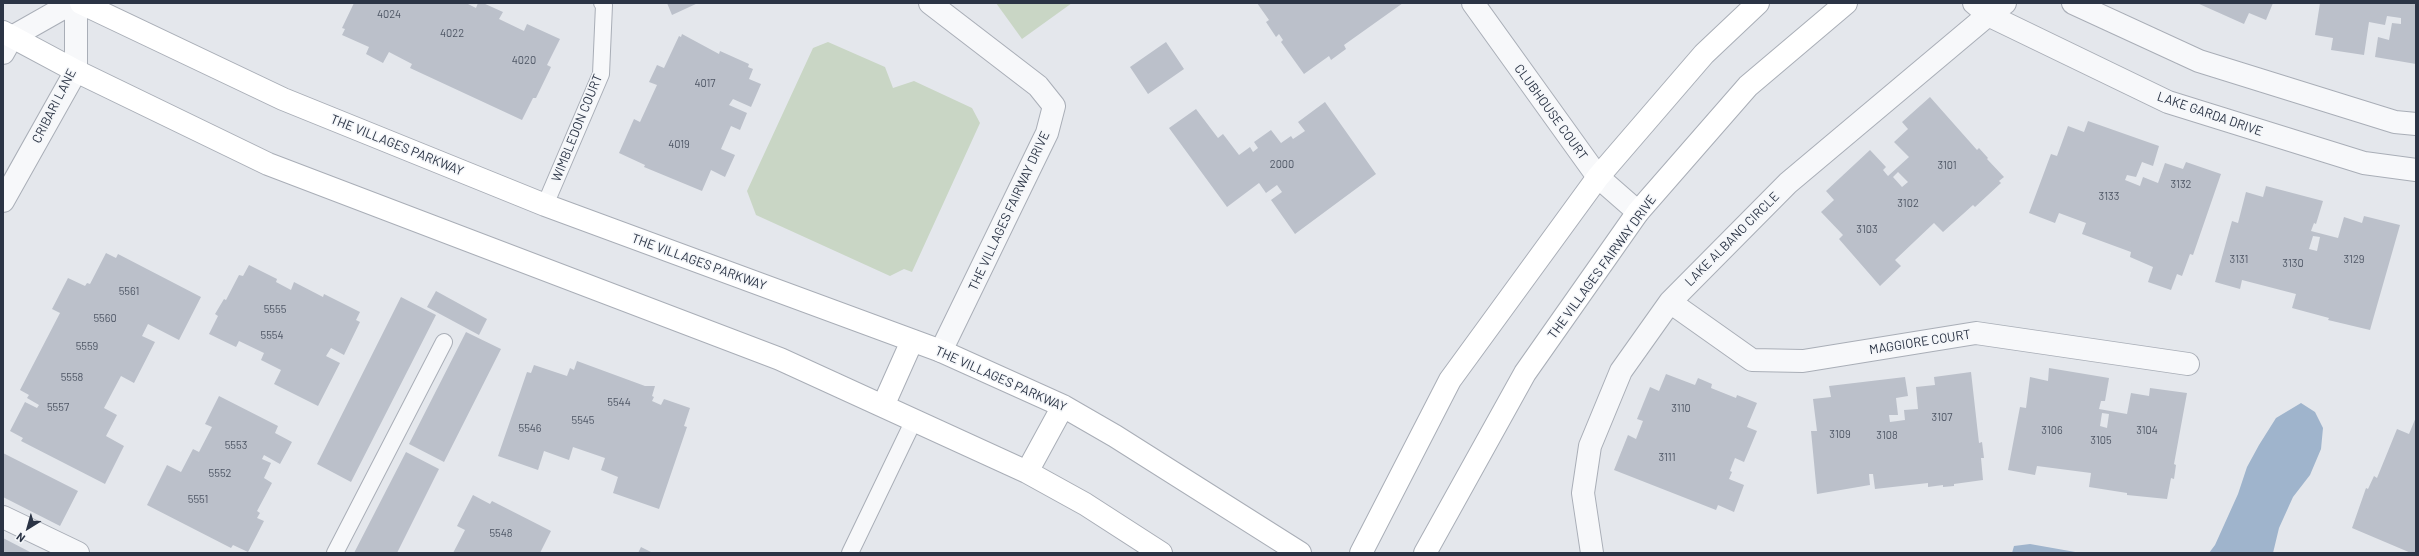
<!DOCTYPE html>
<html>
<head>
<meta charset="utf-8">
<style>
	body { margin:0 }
	#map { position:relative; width:2419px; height:556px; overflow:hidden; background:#e4e7ec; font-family:Barlow,sans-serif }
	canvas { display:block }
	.frame { position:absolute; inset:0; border:4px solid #2b3445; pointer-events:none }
	.north { position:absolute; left:8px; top:508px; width:40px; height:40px; -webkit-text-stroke:3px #f4f6f9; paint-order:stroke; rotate:217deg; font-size:11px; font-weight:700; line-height:16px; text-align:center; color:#2b3445 }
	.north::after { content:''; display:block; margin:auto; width:14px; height:18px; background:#2b3445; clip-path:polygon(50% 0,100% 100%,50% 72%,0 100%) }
</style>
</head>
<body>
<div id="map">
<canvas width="2419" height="556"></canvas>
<div class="frame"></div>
<div class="north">N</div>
</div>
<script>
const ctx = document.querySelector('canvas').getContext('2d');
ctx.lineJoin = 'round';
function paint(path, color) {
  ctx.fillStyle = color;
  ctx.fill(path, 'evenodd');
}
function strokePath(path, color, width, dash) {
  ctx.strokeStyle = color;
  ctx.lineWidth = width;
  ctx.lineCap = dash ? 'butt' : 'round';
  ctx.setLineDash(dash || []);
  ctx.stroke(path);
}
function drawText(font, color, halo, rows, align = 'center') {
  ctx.font = font + ' Barlow,sans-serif';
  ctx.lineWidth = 3;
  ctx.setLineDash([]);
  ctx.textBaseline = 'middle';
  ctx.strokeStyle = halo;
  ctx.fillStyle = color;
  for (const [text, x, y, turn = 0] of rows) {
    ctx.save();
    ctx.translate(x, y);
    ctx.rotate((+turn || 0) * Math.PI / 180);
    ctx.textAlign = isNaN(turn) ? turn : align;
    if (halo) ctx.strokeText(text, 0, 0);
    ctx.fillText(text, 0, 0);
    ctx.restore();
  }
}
paint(new Path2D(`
	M996 3H1072L1022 39Z
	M828 42 885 67 893 88 914 81 972 108 980 123 912 272 904 269 890 276 756 215 747 191 813 48Z`), '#c9d6c5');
paint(new Path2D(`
	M2301 403 2315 412 2323 428 2321 449 2310 475 2293 497 2279 528 2273 553H2209L2215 545 2238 494 2247 467 2259 445 2276 418Z
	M2030 544 2081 553H2012L2014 546Z`), '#9fb4cc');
paint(new Path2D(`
	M354 3H466L476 8 478 3H483L503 12 499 19 524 31 527 24 560 39 547 65 551 67 536 98H533L522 120 410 68 412 64 389 52 383 63 366 54 369 47 342 35 345 29 342 28Z
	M667 3H698L672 15Z
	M1257 3H1403L1344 45 1346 49 1331 60 1329 56 1304 74 1281 42 1283 40 1279 34 1276 37 1266 22 1269 20Z
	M2197 3H2273L2266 20 2249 13 2244 24Z
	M2320 3H2416V64L2375 57 2378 37 2389 40 2392 23 2401 24V18L2387 16 2385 25 2369 22 2364 55 2331 50 2333 38 2315 35Z
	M682 34 719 54 720 51 749 64 748 67 753 69 749 79 761 84 751 107 733 99 729 105 747 113 740 130 731 126 721 149 735 155 725 177 711 170 702 191 644 167 645 165 619 153 634 119 640 122 657 85 649 82 657 65 664 68 679 36 681 37Z
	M1166 42 1184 69 1148 94 1130 67Z
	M1930 97 1977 150 1979 148 1988 158 1987 159 2004 177 1999 181 2001 183 1975 207 1973 205 1943 232 1934 223 1895 260 1901 266 1880 286 1839 239 1843 235 1821 212 1834 200 1826 191 1870 150 1886 167 1883 170 1888 176 1909 157 1894 142 1908 129 1902 122ZM1898 172 1908 182 1902 187 1893 177Z
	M1325 102 1376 174 1295 234 1271 200 1282 192 1277 185 1266 193 1259 183 1227 207 1169 128 1196 109 1218 138 1223 134 1239 155 1250 147 1253 152 1258 148 1254 142 1271 130 1281 143 1291 136 1293 139 1305 131 1298 122Z
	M2088 121 2159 146 2153 166 2142 162 2136 177 2127 175 2125 180 2140 186 2143 177 2158 183 2165 163 2183 169 2186 162 2221 174 2193 255 2190 254 2182 276 2177 274 2171 290 2148 282 2153 267 2130 257 2131 252 2082 234 2086 223 2059 213 2055 223 2029 213 2051 154 2057 156 2068 126 2084 132Z
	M2266 186 2323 201 2316 224 2314 223 2311 231 2338 238 2344 217 2362 223 2364 216 2400 225 2370 330 2328 320 2329 318 2292 308 2296 294 2242 280 2240 289 2215 282 2232 221 2238 223 2246 192 2263 197ZM2313 236 2320 237 2317 251 2309 249Z
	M106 253 116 258 118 254 201 297 179 340 148 324 142 336 155 342 134 383 121 376 104 408 117 415 106 436 124 446 105 484 21 441 23 438 10 431 25 402 37 408 39 405 27 398 29 395 20 390 60 313 52 309 68 278 85 286 87 283 90 284Z
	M249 265 277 279 276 282 291 290 294 282 323 297 324 294 360 312 356 320 360 322 344 355 331 348 326 356 340 363 318 406 274 384 281 370 261 360 264 353 239 341 236 347 209 334 218 316 215 314 224 299 226 300 239 275 243 276Z
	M436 291 487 319 479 335 427 307Z
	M401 297 436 315 351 482 317 464Z
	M466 332 501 349 444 462 409 444Z
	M577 361 645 386H655L652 396 654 397 652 401 661 405 664 399 690 408 684 426 687 427 659 509 613 493 618 477 601 470 605 458 573 447 569 460 544 451 538 470 498 456 527 372 531 373 534 365 567 376 570 368 574 370Z
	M2049 368 2109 378 2105 401H2101L2099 409 2127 414 2131 393 2149 396 2150 388 2187 393 2174 464 2176 465 2174 479 2171 478 2167 499 2127 495V493L2089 487 2091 473 2037 466 2035 475 2008 470 2020 407 2026 408 2030 377 2048 381ZM2102 413 2109 414 2107 428 2100 426Z
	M1971 372 1979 443 1982 442 1984 458H1981L1983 480 1954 484V486L1943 487V485L1928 487V483L1875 489 1873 474H1869L1870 485 1817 494 1811 431H1817L1813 399 1831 397 1829 386 1905 377 1908 396 1896 398 1898 415H1889L1890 422 1905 420 1904 410 1918 409 1916 387 1935 385 1934 377Z
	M1666 374 1695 385 1698 378 1712 384 1711 388 1736 398 1737 395 1757 403 1747 427 1757 431 1744 462 1735 458 1730 471 1732 472 1729 479 1744 485 1734 512 1718 505 1716 510 1614 470 1628 435 1636 439 1643 421 1637 419 1650 387 1659 391Z
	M219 396 278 426 275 433 292 442 280 464 264 455 262 459 271 463 264 478 272 483 257 511 260 513 257 518 264 521 248 552 233 545 231 548 147 505 167 465 181 472 193 449 199 452 212 427 205 424Z
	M2416 417V553H2411L2352 528 2366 488 2368 489 2374 476 2377 478 2397 429 2409 434Z
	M406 452 439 469 397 553H354Z
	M3 453 78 491 60 526 3 497Z
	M473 495 490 504 492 501 551 531 540 553H453L465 530 457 526Z
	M3 538 32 553H3Z
	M641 547 653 553H638Z`), '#bbc0ca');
const lane = new Path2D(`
	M545 205 601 74 604 5 602 3
	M335 553 444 342
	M850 553 914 420`);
const street = new Path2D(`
	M930 3 1038 86 1054 106 1047 133 941 351
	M1473 3 1598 177 1638 212
	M1974 3 1988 15 2168 102 2364 163 2416 170
	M2073 3 2199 61 2395 122 2416 124
	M3 53 12 37 72 3
	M3 201 76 71V3
	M1670 302 1752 360 1803 361 1976 333 2188 364
	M3 517 78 553
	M1592 553 1583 493 1590 446 1621 371 1670 302 1788 183 1988 15 2005 3`);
const secondary = new Path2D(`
	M81 3 283 99 545 205 941 351 1063 406 1115 436 1300 553
	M3 32 76 71 268 164 780 359 1027 472 1085 504 1161 553
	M883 406 912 341
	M1027 472 1063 406
	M1361 553 1450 380 1598 177 1704 54 1758 3
	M1425 553 1525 373 1638 212 1748 86 1846 3`);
strokePath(lane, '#a9aeb7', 18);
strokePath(street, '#a9aeb7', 24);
strokePath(secondary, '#a9aeb7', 24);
strokePath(lane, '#f7f8fa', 16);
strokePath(street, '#f7f8fa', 22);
strokePath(secondary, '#fff', 22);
drawText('11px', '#4f5766', null, [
	["4024",389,14],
	["4022",452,33],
	["4020",524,60],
	["4017",705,83],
	["4019",679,144],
	["2000",1282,164],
	["3101",1947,165],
	["3132",2181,184],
	["3133",2109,196],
	["3102",1908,203],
	["3103",1867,229],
	["3131",2239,259],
	["3129",2354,259],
	["3130",2293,263],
	["5561",129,291],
	["5555",275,309],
	["5560",105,318],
	["5554",272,335],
	["5559",87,346],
	["5558",72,377],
	["5544",619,402],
	["5557",58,407],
	["3110",1681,408],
	["3107",1942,417],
	["5545",583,420],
	["5546",530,428],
	["3106",2052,430],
	["3104",2147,430],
	["3109",1840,434],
	["3108",1887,435],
	["3105",2101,440],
	["5553",236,445],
	["3111",1667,457],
	["5552",220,473],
	["5551",198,499],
	["5548",501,533]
]);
drawText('13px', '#2b3445', '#f4f6f9', [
	["CRIBARI LANE",54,106,-63],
	["CLUBHOUSE COURT",1551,112,54],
	["LAKE GARDA DRIVE",2210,114,19],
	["WIMBLEDON COURT",577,128,-68],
	["THE VILLAGES PARKWAY",397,145,22],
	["THE VILLAGES FAIRWAY DRIVE",1009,211,-65],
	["LAKE ALBANO CIRCLE",1732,239,-45],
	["THE VILLAGES PARKWAY",699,262,20],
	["THE VILLAGES FAIRWAY DRIVE",1602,267,-54],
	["MAGGIORE COURT",1920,342,-9],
	["THE VILLAGES PARKWAY",1001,379,24]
]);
</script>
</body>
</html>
